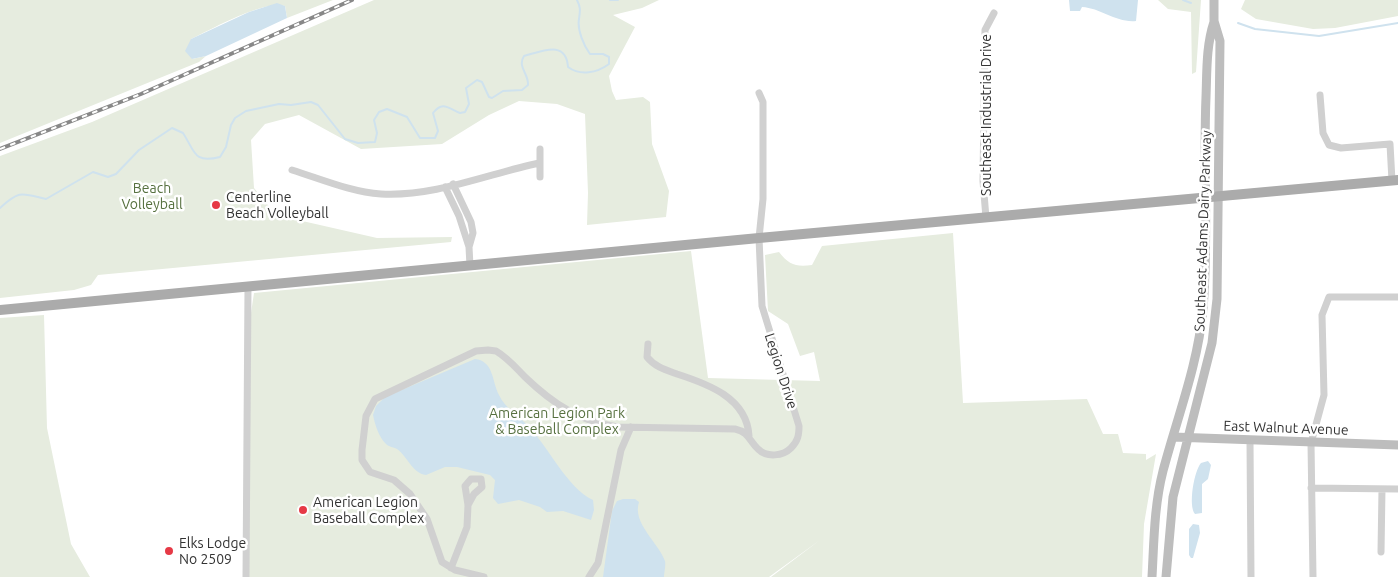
<!DOCTYPE html>
<html>
<head>
<meta charset="utf-8">
<style>
	body { margin:0 }
	canvas { display:block; background:#fff }
</style>
</head>
<body>
<canvas width="1398" height="577"></canvas>
<script>
const ctx = document.querySelector('canvas').getContext('2d');
ctx.lineJoin = 'round';
function paint(path, color) {
  ctx.fillStyle = color;
  ctx.fill(path, 'evenodd');
}
function strokePath(path, color, width, dash) {
  ctx.strokeStyle = color;
  ctx.lineWidth = width;
  ctx.lineCap = dash ? 'butt' : 'round';
  ctx.setLineDash(dash || []);
  ctx.stroke(path);
}
function drawText(font, color, halo, rows, align = 'center') {
  ctx.font = font + ' Ubuntu,sans-serif';
  ctx.lineWidth = 5;
  ctx.setLineDash([]);
  ctx.textBaseline = 'middle';
  ctx.strokeStyle = halo;
  ctx.fillStyle = color;
  for (const [text, x, y, turn = 0] of rows) {
    ctx.save();
    ctx.translate(x, y);
    ctx.rotate((+turn || 0) * Math.PI / 180);
    ctx.textAlign = isNaN(turn) ? turn : align;
    if (halo) ctx.strokeText(text, 0, 0);
    ctx.fillText(text, 0, 0);
    ctx.restore();
  }
}
paint(new Path2D(`
	M0 0H333L287 18 285 6C263 0 212 29 191 39L192 59 206 56 199 62 0 143Z
	M374 0H659L642 8 613 15 635 27 609 76 612 91 616 100 643 97 650 102 652 144 669 191 666 217 587 225 588 193 585 114 557 104 519 101 489 115 442 144 361 149 299 115 265 124 251 140 254 188 276 215 377 238 452 237 451 242 98 275 91 285 74 290 0 298V156L92 122Z
	M1158 0H1201L1196 72 1192 74 1191 12 1168 9Z
	M1245 0H1398V16L1335 28 1313 29 1256 19 1241 9Z
	M953 233 963 403 1087 399 1103 434H1118L1123 453 1146 454V460L1156 454 1144 524 1142 577H771L820 540 769 577H246L248 333 254 293 691 251 708 378 820 381 814 352 800 356 788 324 768 311 765 255 779 252C789 265 796 267 812 265L822 246Z
	M44 315 47 428 71 544 90 577H0V318Z`), '#e6ecdf');
paint(new Path2D(`
	M1069 0H1138L1136 21C1116 23 1101 8 1082 7L1080 11H1070Z
	M277 3 285 6 287 18 206 56 192 59 185 51 191 39 249 12Z
	M475 359C494 361 492 382 499 395 505 408 519 416 528 426 548 446 567 488 593 500L594 510 591 520 563 511 547 512 540 507 519 500 498 504 493 498 495 480 490 475 457 467H445L426 475C412 473 408 457 397 449 393 447 389 447 386 444 379 437 375 425 373 415L376 406 385 397Z
	M1208 461 1211 465 1208 479 1202 484V513L1195 514C1188 506 1194 471 1201 463Z
	M623 499H635L639 502C632 523 658 542 665 561 666 565 664 573 664 577H603L612 511 617 501Z
	M1193 524 1199 525 1200 533 1193 558H1191L1189 555V529Z`), '#cfe2ee');
strokePath(new Path2D(`
	M610 0H618
	M1183 0 1191 3
	M1238 23 1255 29 1319 36 1398 23
	M0 208C20 190 21 193 46 199L93 172 108 177 116 174 139 150 172 128 183 133C195 151 193 164 220 157L226 147 231 125 235 118 246 111 279 104 291 105 311 102 318 105 345 139 358 143 375 142 377 133 374 120 379 112 387 109 407 117 420 138H435L438 131 433 113C443 100 449 109 460 113L465 112 469 104 466 88 477 80 482 82 489 97 492 98 503 91 522 90 528 85C529 74 517 67 524 56 543 51 566 40 568 67 580 76 597 73 609 64V57L603 54H590C584 46 577 30 579 19 580 11 581 8 577 0`), '#cfe2ee', 2);
strokePath(new Path2D(`
	M1320 95 1323 133 1329 145 1341 148 1390 144 1392 181
	M540 149V177
	M292 170C321 179 351 192 381 194 434 197 488 174 539 163
	M453 184 471 222 473 233 469 247 470 266
	M445 187 459 216 469 247
	M986 218 983 181 985 30 994 13
	M648 344 647 357C655 367 666 370 677 374 708 384 747 398 749 436
	M1250 441 1251 577
	M1311 488 1398 489
	M1381 552 1382 489
	M451 568 467 527 468 505 465 486 471 479H481L482 487 474 494 468 505
	M246 577 248 287
	M484 577 455 570 442 562 427 519 410 494 394 480 370 472 362 460V450L366 416 375 399 476 351 488 350 496 351C508 358 516 368 525 377 552 403 580 422 618 427L735 429C749 432 749 441 758 449 767 458 783 456 791 448 798 441 799 435 799 426L762 306 759 238 763 199V102L759 93
	M589 577 598 563 621 450 631 427
	M1313 577 1311 443 1324 395 1322 315 1329 297H1398`), '#d0d0d0', 7);
strokePath(new Path2D(`
	M1173 437 1398 445
	M1152 577C1154 542 1154 506 1163 471 1177 418 1198 365 1203 309 1209 239 1203 167 1206 97 1207 71 1206 46 1214 22
	M1166 577 1173 497 1212 343 1217 299 1220 41 1214 21V0`), '#bdbdbd', 9);
strokePath(new Path2D(`
	M0 310 759 238 1398 180`), '#ababab', 10);
const rail = new Path2D(`
	M0 149 141 94 352 0`);
strokePath(rail, '#888', 4);
strokePath(rail, '#fff', 2, [5.5]);
for (const [x, y, r, color] of [
	[216,205,5,"#e63946"],
	[303,510,5,"#e63946"],
	[169,551,5,"#e63946"]
]) {
  const dot = new Path2D();
  dot.arc(x, y, r, 0, 2 * Math.PI);
  ctx.fillStyle = color;
  ctx.fill(dot);
  strokePath(dot, '#fff', 2);
}
drawText('14px', '#333', '#fff', [
	["Southeast Industrial Drive",986,115,-90],
	["Southeast Adams Dairy Parkway",1203,231,-88],
	["Legion Drive",781,371,72],
	["East Walnut Avenue",1286,428,2]
]);
drawText('14px', '#56703f', '#fff', [
	["Beach",152,188],
	["Volleyball",152,204],
	["American Legion Park",557,413],
	["& Baseball Complex",557,429]
]);
drawText('14px', '#333', '#fff', [
	["Centerline",226,197],
	["Beach Volleyball",226,213],
	["American Legion",313,502],
	["Baseball Complex",313,518],
	["Elks Lodge",179,543],
	["No 2509",179,559]
], 'left');
</script>
</body>
</html>
